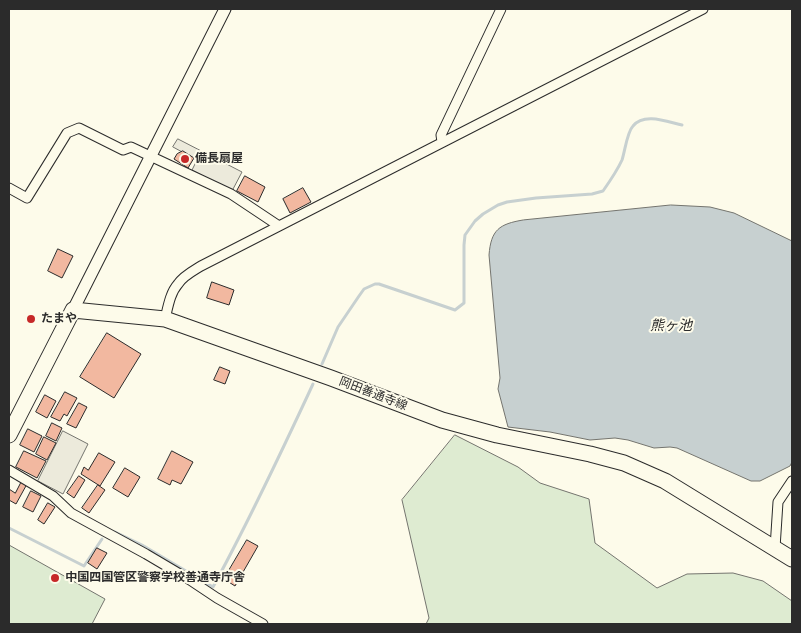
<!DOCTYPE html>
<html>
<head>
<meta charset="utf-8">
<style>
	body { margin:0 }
	#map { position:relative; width:801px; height:633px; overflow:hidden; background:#fdfbea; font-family:"Fira Sans",sans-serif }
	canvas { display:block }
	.frame { position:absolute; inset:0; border:10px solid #2b2b2b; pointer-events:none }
</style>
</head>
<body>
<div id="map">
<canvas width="801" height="633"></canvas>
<div class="frame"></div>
</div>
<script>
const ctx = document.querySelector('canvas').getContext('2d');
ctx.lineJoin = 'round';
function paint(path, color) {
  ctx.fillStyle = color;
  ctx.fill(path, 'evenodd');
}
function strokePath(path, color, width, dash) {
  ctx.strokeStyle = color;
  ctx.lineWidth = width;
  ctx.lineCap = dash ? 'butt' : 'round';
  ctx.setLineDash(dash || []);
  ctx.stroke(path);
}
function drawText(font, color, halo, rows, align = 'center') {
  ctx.font = font + ' "Fira Sans","Noto Sans JP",sans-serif';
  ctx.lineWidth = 4;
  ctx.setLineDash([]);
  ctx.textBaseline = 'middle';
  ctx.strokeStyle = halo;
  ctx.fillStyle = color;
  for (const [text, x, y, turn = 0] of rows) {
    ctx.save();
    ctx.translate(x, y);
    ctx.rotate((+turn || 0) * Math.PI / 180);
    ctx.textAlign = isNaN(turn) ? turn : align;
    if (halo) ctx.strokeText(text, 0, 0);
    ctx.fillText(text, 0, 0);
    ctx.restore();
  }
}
const green = new Path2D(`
	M455 435 518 467 540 483 589 499 595 543 657 588 687 574 733 573 763 581 792 601V624H426L429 618 402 500Z
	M9 545 105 599 92 624H9Z`);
paint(green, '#deebd1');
strokePath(green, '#74746e', 1);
const parking = new Path2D(`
	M178 139 242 172 232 191 192 170 197 160 173 147Z
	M63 431 88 444 63 494 38 481Z`);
paint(parking, '#eceadb');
strokePath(parking, '#74746e', 1);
const water = new Path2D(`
	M671 205 710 207 734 213 792 241V462L790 466 760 481H751L677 448 670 447 654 448 628 440 615 438 590 440 550 432 508 427 498 389 500 378 489 255C491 230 499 224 523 220Z`);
paint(water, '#c7d0d0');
strokePath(water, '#74746e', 1);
strokePath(new Path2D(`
	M322 364 338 327 359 296 364 289 375 284H379L455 310 464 303V245L465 235 475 221 483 214 498 205 507 202 536 198 592 194 603 191C610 181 617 171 622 160 625 151 627 132 633 126 644 112 668 122 682 125
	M9 528 84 566 102 539
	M115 532 142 545 213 587C249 521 281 453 313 384`), '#c7d0d0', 3);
const building = new Path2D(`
	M183 151 194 158 188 168 174 159 177 154Z
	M245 176 265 187 258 202 237 191Z
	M303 188 311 202 290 213 283 199Z
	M58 249 73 256 62 278 48 271Z
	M212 282 234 290 229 305 207 298Z
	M107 333 141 354 114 398 80 377Z
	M220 367 230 371 225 384 214 380Z
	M65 392 77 398 67 416 64 414 60 421 51 417Z
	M45 395 56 401 47 418 36 412Z
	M79 403 87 407 76 428 67 424Z
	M52 423 62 428 56 441 46 436Z
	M28 429 42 436 34 452 20 445Z
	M44 437 56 443 47 460 36 454Z
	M24 451 46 461 37 478 16 467Z
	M172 451 193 462 181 484 172 480 170 485 158 479Z
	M99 453 115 462 100 486 81 474 84 467 88 470Z
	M125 468 140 477 128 497 113 488Z
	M79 476 85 480 74 498 67 493Z
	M22 481 27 484 16 504 9 500V489L15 493Z
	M98 485 105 490 89 513 82 508Z
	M31 491 41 496 33 512 23 507Z
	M48 503 55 507 44 524 38 520Z
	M247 540 258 546 235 586 224 579Z
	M97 548 107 553 97 569 88 563Z`);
paint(building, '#f2b8a0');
strokePath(building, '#2b2b2b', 1);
const minor = new Path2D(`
	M442 142 441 135 501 9
	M9 188 27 198 67 133 79 128 123 150 131 147 231 194 279 226
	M165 319C168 307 170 293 178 284 183 276 193 271 201 266L703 9
	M9 470 53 496 71 513 146 554 190 580 217 598 263 624
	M775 548 778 502 792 481`);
const tertiary = new Path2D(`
	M73 310 225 9`);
const primary = new Path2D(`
	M9 435 73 310 165 319 331 378 442 420 497 435 590 454 624 463 665 481 792 559`);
strokePath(minor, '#2b2b2b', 11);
strokePath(tertiary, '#2b2b2b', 13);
strokePath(primary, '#2b2b2b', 17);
strokePath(minor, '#fdfbea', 9);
strokePath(tertiary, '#fdfbea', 11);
strokePath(primary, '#fdfbea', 15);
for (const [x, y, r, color] of [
	[185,159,5,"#c62828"],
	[31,319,5,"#c62828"],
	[55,578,5,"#c62828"]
]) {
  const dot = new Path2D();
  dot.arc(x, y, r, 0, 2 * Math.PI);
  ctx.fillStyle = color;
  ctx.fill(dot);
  strokePath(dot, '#fdfbea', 2);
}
drawText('bold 12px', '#2b2b2b', '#fdfbea', [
	["備長扇屋",195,159],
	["たまや",41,319],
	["中国四国管区警察学校善通寺庁舎",65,578]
], 'left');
drawText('12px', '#2b2b2b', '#fdfbea', [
	["岡田善通寺線",373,394,21]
]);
drawText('italic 14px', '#2b2b2b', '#fdfbea', [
	["熊ヶ池",671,326]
]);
</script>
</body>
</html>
